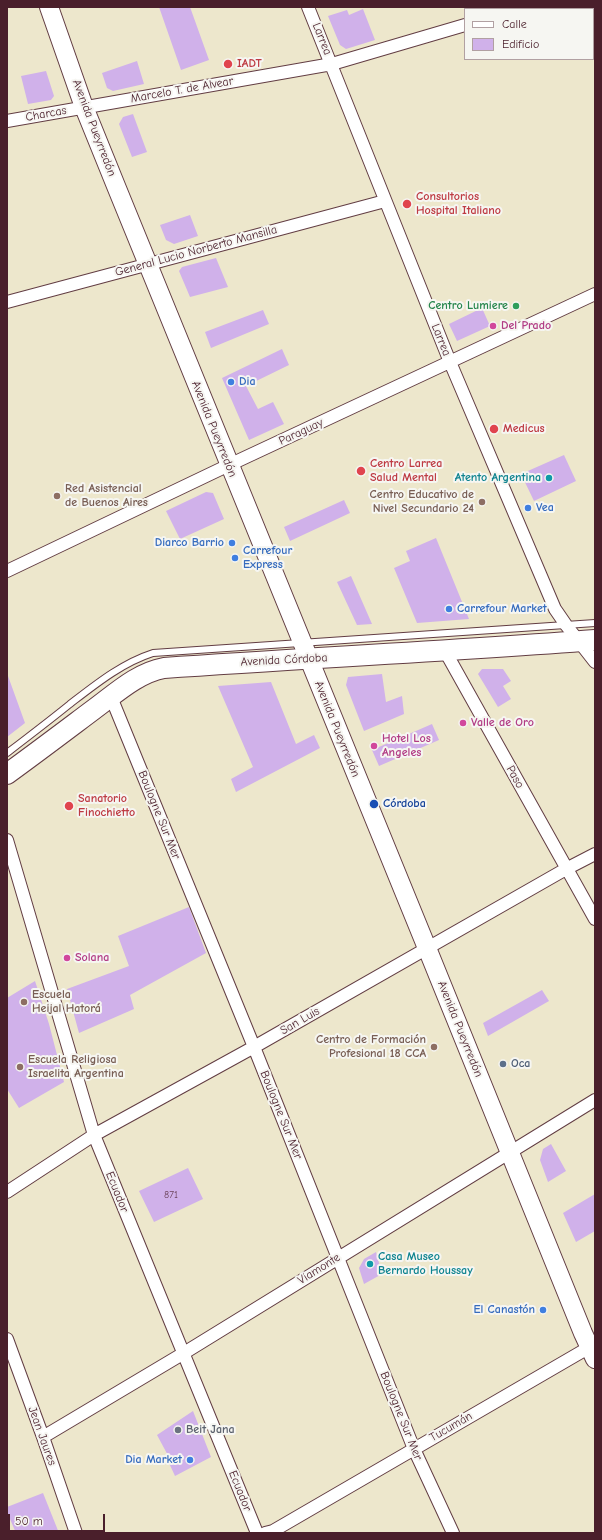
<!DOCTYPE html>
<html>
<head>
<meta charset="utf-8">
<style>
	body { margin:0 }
	#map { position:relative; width:602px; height:1540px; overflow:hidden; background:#ede7cc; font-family:"Comic Neue",sans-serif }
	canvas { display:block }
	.frame { position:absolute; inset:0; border:8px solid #4a1f2b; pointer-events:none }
	.legend { position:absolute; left:464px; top:8px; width:130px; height:52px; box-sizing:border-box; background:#f6f6f2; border:1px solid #b1a0a2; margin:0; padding:5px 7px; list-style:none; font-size:12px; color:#4a1f2b }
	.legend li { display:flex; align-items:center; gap:8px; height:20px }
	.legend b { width:20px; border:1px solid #b1a0a2 }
	.scale { position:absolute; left:8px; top:1514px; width:97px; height:18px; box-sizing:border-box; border:2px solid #4a1f2b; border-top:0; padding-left:5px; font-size:12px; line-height:14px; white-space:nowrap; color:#4a1f2b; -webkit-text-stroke:3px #f6f6f2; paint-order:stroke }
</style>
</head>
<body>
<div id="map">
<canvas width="602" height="1540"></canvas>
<div class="frame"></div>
<ul class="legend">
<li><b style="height:5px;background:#fff"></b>Calle</li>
<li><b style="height:11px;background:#d0b1ea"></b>Edificio</li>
</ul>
<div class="scale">50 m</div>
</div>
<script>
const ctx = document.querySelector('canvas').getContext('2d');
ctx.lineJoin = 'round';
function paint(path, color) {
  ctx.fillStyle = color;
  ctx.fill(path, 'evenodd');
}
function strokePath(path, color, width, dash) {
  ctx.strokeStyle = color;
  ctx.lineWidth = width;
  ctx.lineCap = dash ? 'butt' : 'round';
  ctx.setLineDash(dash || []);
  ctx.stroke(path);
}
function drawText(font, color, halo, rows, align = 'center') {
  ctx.font = font + ' "Comic Neue",sans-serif';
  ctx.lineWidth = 4;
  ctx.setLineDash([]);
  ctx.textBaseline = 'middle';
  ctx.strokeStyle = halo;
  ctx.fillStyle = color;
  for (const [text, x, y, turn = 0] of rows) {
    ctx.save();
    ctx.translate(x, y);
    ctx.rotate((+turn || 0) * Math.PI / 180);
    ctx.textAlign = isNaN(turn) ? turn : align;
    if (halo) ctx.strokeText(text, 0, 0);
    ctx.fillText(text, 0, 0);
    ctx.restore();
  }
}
paint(new Path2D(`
	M159 7H190L209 60 181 70Z
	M363 9 375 40 346 49 340 45 328 16 347 10 349 15Z
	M137 61 144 84 113 91 107 88 102 73Z
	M46 71 54 96 51 100 28 104 21 76Z
	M133 114 147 152 132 157 119 124 123 117Z
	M190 215 198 236 174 244 166 240 160 225Z
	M216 258 228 287 190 297 179 271 182 267Z
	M482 308 490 326 457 341 449 324Z
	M263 310 269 324 211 348 205 332Z
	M282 349 289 365 246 386 258 409 273 402 284 424 249 440 222 378Z
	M564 455 576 481 534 501 521 474Z
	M206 492 213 493 224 519 180 539 166 511Z
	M344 500 350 513 290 541 284 527Z
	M436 538 469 619 417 623 394 568 410 561 406 551Z
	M351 576 372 624 357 625 337 582Z
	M482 669H503L511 681 503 686 511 699 498 707 478 674Z
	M382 674 386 702 402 696 404 714 364 731 346 685 348 677Z
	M7 676H8L25 723 7 737Z
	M271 682 296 744 314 735 320 748 236 792 231 779 253 767 218 686Z
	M432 724 439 740 379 766 372 750Z
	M189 907 206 953 130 995 134 1009 79 1033 67 989 129 966 118 936Z
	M35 981 49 1024 64 1082 19 1108 7 1089V998Z
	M542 990 549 1001 488 1036 483 1023Z
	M551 1144 566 1171 548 1182 540 1160 543 1149Z
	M188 1168 203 1199 154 1222 139 1191Z
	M595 1194V1231L576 1242 563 1213Z
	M376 1252 382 1274 364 1284 359 1268 364 1259Z
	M193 1411 211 1457 175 1476 169 1463 171 1461 157 1435Z
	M43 1493 59 1533H16L7 1512V1507Z`), '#d0b1ea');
const lane = new Path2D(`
	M7 753C28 737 49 721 70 704 96 684 122 663 153 653L595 623`);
const street = new Path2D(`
	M308 7 450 362 555 609 566 625 595 662
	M580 7V9
	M520 9 527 7
	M593 39 595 44
	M7 121 332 64 465 25
	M7 302 385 201
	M7 571 229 465 595 294
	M445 651 595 919
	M111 697 254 1047 414 1449 453 1533
	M7 840 94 1135 257 1533
	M7 1192 94 1135 254 1047 566 869 595 854
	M7 1339 43 1437 76 1533
	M43 1437 184 1353 595 1100
	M265 1533 273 1531 595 1344`);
const secondary = new Path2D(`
	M49 7 84 107 116 186 427 948 583 1333 595 1359`);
const primary = new Path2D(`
	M7 774C36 753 65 731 93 710 115 694 137 673 164 668 308 658 451 651 595 640`);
strokePath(lane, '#623d43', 8);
strokePath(street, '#623d43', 14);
strokePath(secondary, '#623d43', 20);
strokePath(primary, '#623d43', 22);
strokePath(lane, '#fff', 6);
strokePath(street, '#fff', 12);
strokePath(secondary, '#fff', 18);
strokePath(primary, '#fff', 20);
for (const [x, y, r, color] of [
	[228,64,5,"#e0444e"],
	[407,204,5,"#e0444e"],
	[516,306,4,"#2e9e5b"],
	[493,326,4,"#d1479c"],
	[231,382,4,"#3f7fe0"],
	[494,429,5,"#e0444e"],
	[361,471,5,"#e0444e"],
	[549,478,4,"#0f9aa8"],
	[57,496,4,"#8d6e63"],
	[482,502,4,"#8d6e63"],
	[528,508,4,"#3f7fe0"],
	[232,543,4,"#3f7fe0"],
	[235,558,4,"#3f7fe0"],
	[449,609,4,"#3f7fe0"],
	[463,723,4,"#d1479c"],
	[374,746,4,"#d1479c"],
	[374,804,5,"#1a4fb4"],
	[69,806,5,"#e0444e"],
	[67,958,4,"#d1479c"],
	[24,1002,4,"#8d6e63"],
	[434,1047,4,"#8d6e63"],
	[503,1064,4,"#5c6f8a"],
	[20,1067,4,"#8d6e63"],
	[370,1264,4,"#0f9aa8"],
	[543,1310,4,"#3f7fe0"],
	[178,1430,4,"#6b7280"],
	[190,1460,4,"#3f7fe0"]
]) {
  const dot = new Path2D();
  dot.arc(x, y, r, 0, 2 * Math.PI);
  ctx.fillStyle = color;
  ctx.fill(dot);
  strokePath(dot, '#f6f6f2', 1.5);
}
drawText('10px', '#6c445b', null, [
	["871",171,1195]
]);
drawText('12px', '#4a1f2b', '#f6f6f2', [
	["Larrea",322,39,68],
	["Marcelo T. de Alvear",182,90,-10],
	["Charcas",46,114,-10],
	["Avenida Pueyrredón",94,128,69],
	["General Lucio Norberto Mansilla",196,251,-15],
	["Larrea",441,340,68],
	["Avenida Pueyrredón",214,429,68],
	["Paraguay",301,432,-25],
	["Avenida Córdoba",284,660,-3],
	["Avenida Pueyrredón",337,729,68],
	["Paso",515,777,61],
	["Boulogne Sur Mer",159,815,68],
	["San Luis",300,1021,-30],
	["Avenida Pueyrredón",460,1029,68],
	["Boulogne Sur Mer",281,1115,68],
	["Ecuador",117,1192,68],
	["Viamonte",319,1269,-32],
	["Boulogne Sur Mer",401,1416,68],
	["Tucumán",451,1427,-30],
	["Jean Jaures",42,1436,70],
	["Ecuador",240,1491,68]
]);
drawText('bold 12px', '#be3a42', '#f6f6f2', [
	["IADT",237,64],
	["Consultorios",416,197],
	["Hospital Italiano",416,211],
	["Medicus",503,429],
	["Centro Larrea",370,464],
	["Salud Mental",370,478],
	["Sanatorio",78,799],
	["Finochietto",78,813]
], 'left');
drawText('bold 12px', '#27864d', '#f6f6f2', [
	["Centro Lumiere",508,306]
], 'right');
drawText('bold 12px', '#b23c85', '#f6f6f2', [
	["Del Prado",501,326],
	["Valle de Oro",471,723],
	["Hotel Los",382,739],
	["Angeles",382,753],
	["Solana",75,958]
], 'left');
drawText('bold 12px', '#366cbe', '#f6f6f2', [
	["Dia",239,382],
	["Vea",536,508],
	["Diarco Barrio",224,543,"right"],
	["Carrefour",243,551],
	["Express",243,565],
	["Carrefour Market",457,609],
	["El Canastón",535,1310,"right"],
	["Dia Market",182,1460,"right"]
], 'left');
drawText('bold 12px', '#0d838f', '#f6f6f2', [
	["Atento Argentina",541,478],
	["Casa Museo",378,1257,"left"],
	["Bernardo Houssay",378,1271,"left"]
], 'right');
drawText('bold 12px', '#785e54', '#f6f6f2', [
	["Red Asistencial",65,489],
	["de Buenos Aires",65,503],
	["Centro Educativo de",474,495,"right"],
	["Nivel Secundario 24",474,509,"right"],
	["Escuela",32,995],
	["Heijal Hatorá",32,1009],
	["Centro de Formación",426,1040,"right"],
	["Profesional 18 CCA",426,1054,"right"],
	["Escuela Religiosa",28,1060],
	["Israelita Argentina",28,1074]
], 'left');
drawText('bold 12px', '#164399', '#f6f6f2', [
	["Córdoba",383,804]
], 'left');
drawText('bold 12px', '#4e5e75', '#f6f6f2', [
	["Oca",511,1064]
], 'left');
drawText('bold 12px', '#5b616d', '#f6f6f2', [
	["Beit Jana",186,1430]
], 'left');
</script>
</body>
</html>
